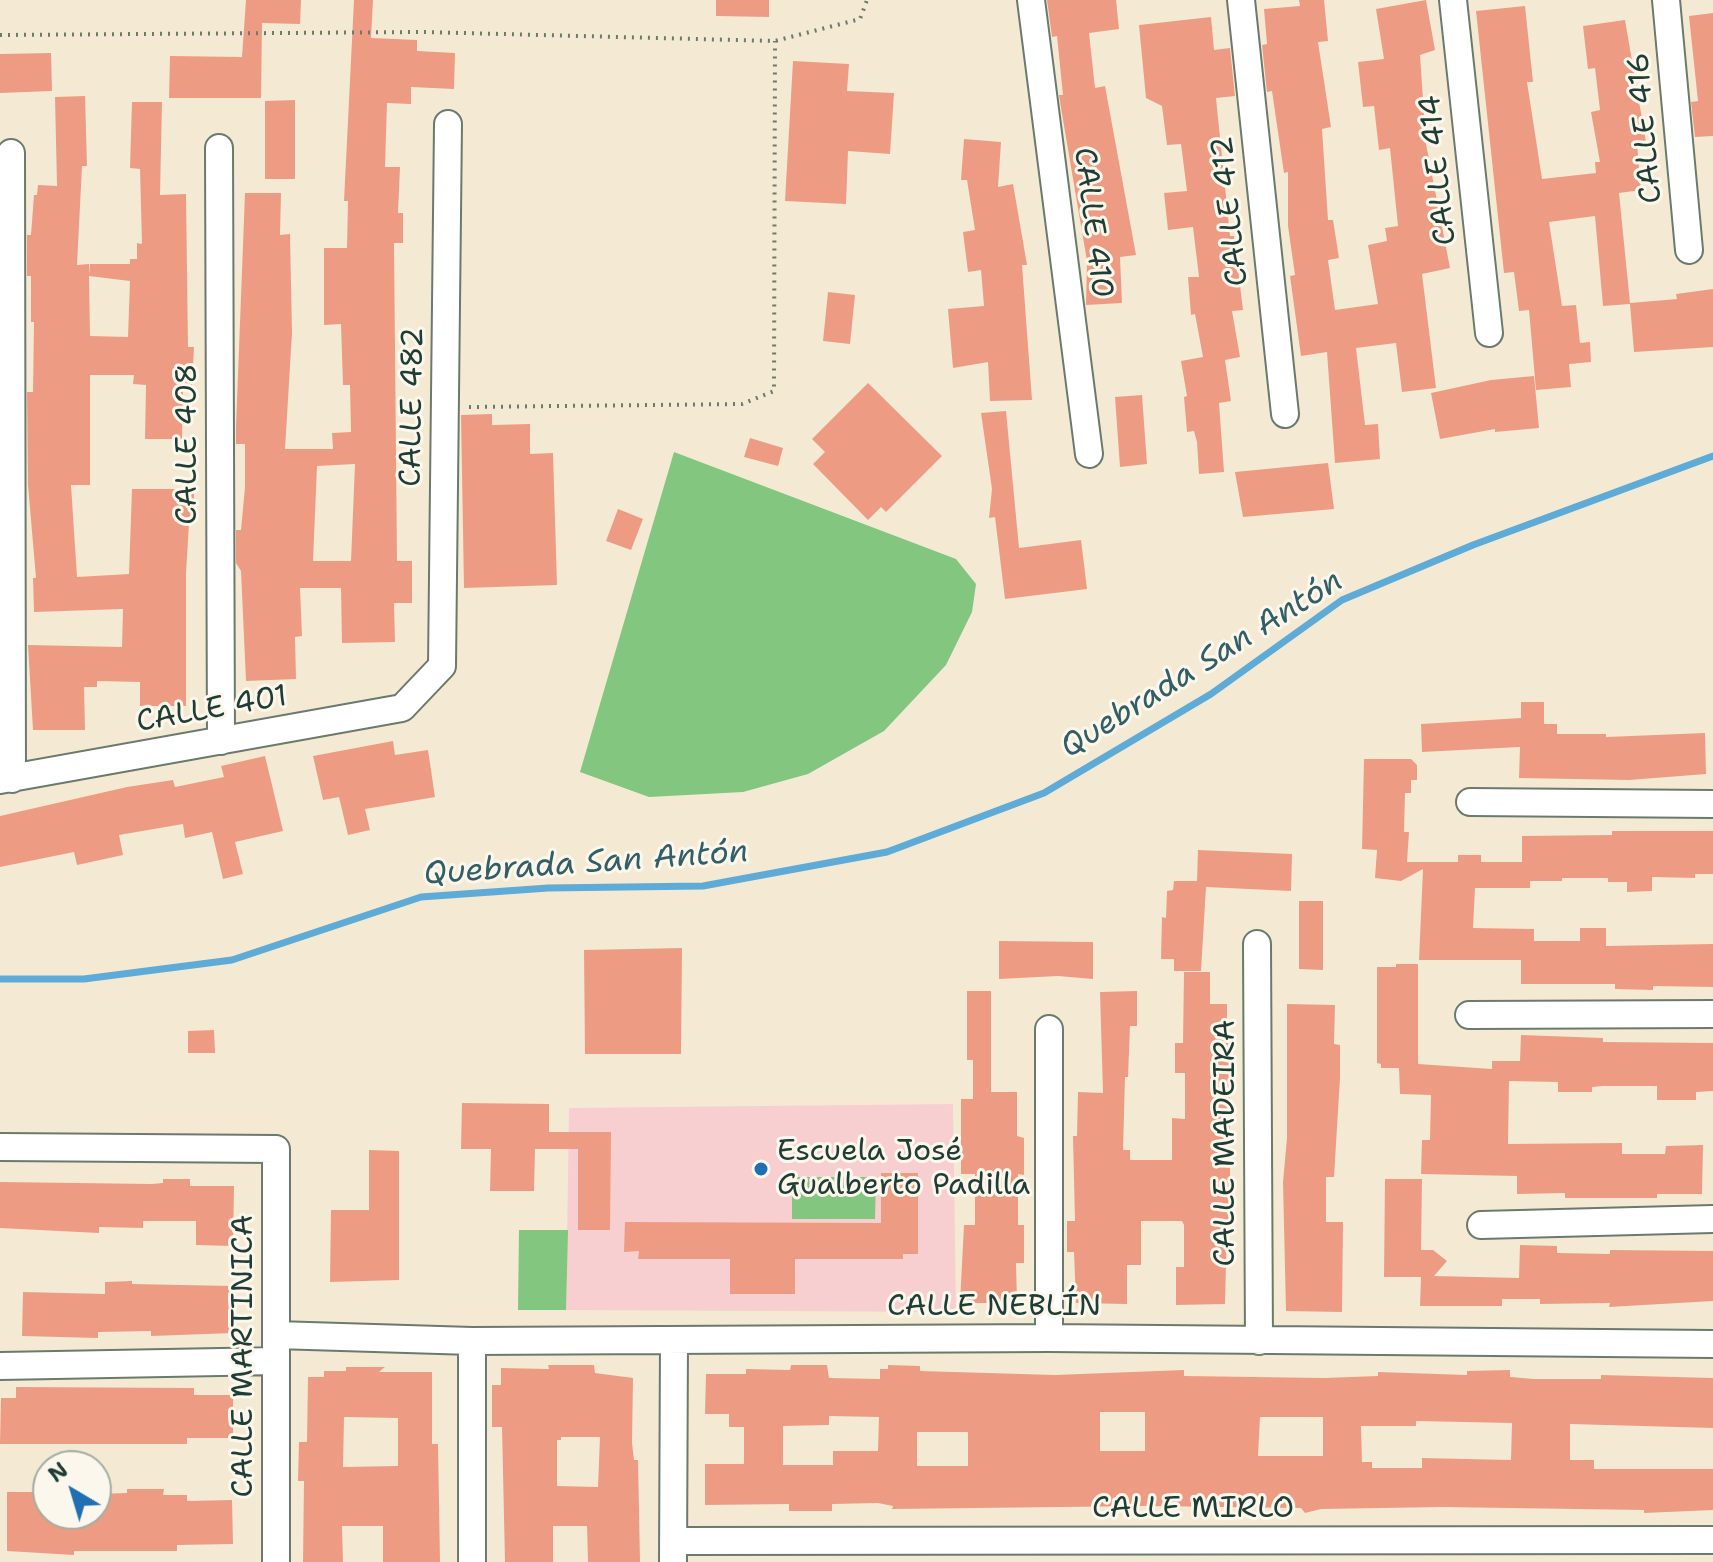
<!DOCTYPE html>
<html>
<head>
<meta charset="utf-8">
<style>
	body { margin:0 }
	#map { position:relative; width:1713px; height:1562px; overflow:hidden; background:#f4ead3; font-family:"Shantell Sans",sans-serif }
	canvas { display:block }
	.north { position:absolute; left:32px; top:1450px; width:80px; height:80px; box-sizing:border-box; background:#fbf7ec; border:2px solid #a3ada2; border-radius:50%; rotate:322deg; font-size:22px; font-weight:700; line-height:32px; text-align:center; color:#1f3d34 }
	.north::after { content:''; display:block; margin:auto; width:28px; height:36px; background:#1f6fb2; clip-path:polygon(50% 0,100% 100%,50% 72%,0 100%) }
</style>
</head>
<body>
<div id="map">
<canvas width="1713" height="1562"></canvas>
<div class="north">N</div>
</div>
<script>
const ctx = document.querySelector('canvas').getContext('2d');
ctx.lineJoin = 'round';
function paint(path, color) {
  ctx.fillStyle = color;
  ctx.fill(path, 'evenodd');
}
function strokePath(path, color, width, dash) {
  ctx.strokeStyle = color;
  ctx.lineWidth = width;
  ctx.lineCap = dash ? 'butt' : 'round';
  ctx.setLineDash(dash || []);
  ctx.stroke(path);
}
function drawText(font, color, halo, rows, align = 'center') {
  ctx.font = font + ' "Shantell Sans",sans-serif';
  ctx.lineWidth = 6;
  ctx.setLineDash([]);
  ctx.textBaseline = 'middle';
  ctx.strokeStyle = halo;
  ctx.fillStyle = color;
  for (const [text, x, y, turn = 0] of rows) {
    ctx.save();
    ctx.translate(x, y);
    ctx.rotate((+turn || 0) * Math.PI / 180);
    ctx.textAlign = isNaN(turn) ? turn : align;
    if (halo) ctx.strokeText(text, 0, 0);
    ctx.fillText(text, 0, 0);
    ctx.restore();
  }
}
paint(new Path2D(`
	M953 1104 956 1312 566 1310 569 1108Z`), '#f7cfd1');
paint(new Path2D(`
	M674 452 956 559 976 584 972 612 946 665 884 731 808 774 743 792 649 797 580 772Z
	M792 1177H876L875 1219H792Z
	M519 1230H568L566 1310H518Z`), '#82c67f');
strokePath(new Path2D(`
	M0 979H84L232 960 421 897 548 888 703 886 887 852 1044 793 1211 694 1342 600 1473 545 1713 456`), '#5fabd8', 7);
paint(new Path2D(`
	M246 0H301L300 24 262 23 261 98H169L170 56 242 57Z
	M354 0H373L371 38 417 40V51L455 53 454 89 411 87V104L387 103 385 167H400L398 213H403V243H394L397 561H412V603H394L395 642 342 643 341 588H300L302 636 295 637 296 679 246 681 241 571 236 563V530H241L245 487V444H236V426L245 193H281L280 235 290 234 292 333 285 449H333L332 433 351 432 350 385H343L341 324 324 325V248H347L348 201H344ZM355 464 351 561H313L317 466Z
	M716 0H769V17L716 16Z
	M1047 0H1116L1119 29 1089 33 1095 88 1105 86 1136 255 1120 257 1122 303 1086 305 1087 261 1061 108 1059 95H1063L1057 36 1052 37Z
	M1299 0H1324L1328 41 1318 42 1331 127 1322 129 1328 220H1333L1339 258 1328 260 1335 310 1378 304 1368 245 1387 241 1385 228 1398 226 1390 148 1379 150 1374 106 1363 107 1358 62 1384 59 1376 9 1426 0 1435 50 1420 55 1426 144 1450 268 1422 274 1436 388 1402 392 1396 343 1356 348 1365 425 1378 424 1380 459 1335 463 1327 352 1301 356 1290 276 1295 275 1288 226V172L1284 173 1272 91 1267 92 1262 45 1267 44 1264 9 1300 6Z
	M1525 6 1533 82H1527L1542 179 1596 173 1595 162H1600L1591 112 1600 110 1595 68 1588 69 1583 26 1625 20 1646 142 1637 144 1641 190 1619 193 1630 303 1677 299 1676 294 1713 289V347L1634 352 1630 304 1603 306 1595 216 1549 222 1562 306 1576 305 1580 343 1590 342 1591 362 1569 364 1571 387 1536 390 1529 310 1519 311 1514 272 1504 273 1476 11Z
	M1713 13V136L1695 137 1691 102 1698 101 1689 16Z
	M1211 17 1214 50 1230 48 1235 96 1216 98 1230 236H1234L1243 310 1232 311 1240 357 1225 360 1231 401 1219 403 1224 472 1199 474 1197 442 1194 431 1187 432 1184 397 1187 396 1181 361 1203 357 1195 314 1191 315 1188 277H1199L1193 227 1168 230 1164 193 1187 191 1181 144 1167 145 1162 106 1146 98 1139 25Z
	M51 53 52 91 0 93V54Z
	M793 61 849 64 847 91 894 93 890 154 848 151 846 204 785 201Z
	M85 96 87 166H82L77 265 89 264V275L90 264H130V259H137V243L142 244 140 169 130 168 132 102H162L160 195 186 194 188 347H194L192 386H183L182 439H145L146 385 133 384 134 375H90V485H71L77 577 129 574 132 489H194V524H189L186 573V706H140V682L97 681V687H84L85 730H33L28 645 122 647 123 609 34 612 33 578H36L28 485 27 392H33L34 322H31V276H27V235H31L34 195H37L38 185 57 186 55 97ZM89 276 130 281 128 337 90 336Z
	M295 100V179H265V101Z
	M964 139 1001 142 998 187 1013 184 1027 265H1022L1032 400 990 401 988 362 953 368 948 309 984 306 981 270 968 272 963 232 975 230 967 180H961Z
	M828 292 855 295 850 344 823 341Z
	M1534 376 1539 428 1495 432V429L1440 439 1431 393 1491 380Z
	M868 383 942 456 886 512 881 507 868 520 813 464 825 452 812 439Z
	M1142 395 1147 464 1120 467 1115 397Z
	M1006 411 1019 548 1081 540 1087 589 1005 599 995 517 989 518 992 489 981 413Z
	M492 414V425L530 424V454L553 453 557 585 464 588 461 415Z
	M750 438 783 448 778 466 744 457Z
	M1328 463 1334 509 1243 517 1235 472Z
	M618 509 643 519 631 550 606 541Z
	M1521 702H1544V724H1557V734H1606V737L1705 733 1706 774 1629 780 1519 778 1520 747 1422 752 1421 724 1521 718Z
	M393 741 395 755 428 750 435 797 365 809 370 830 348 835 339 797 323 800 313 756Z
	M265 756 283 831 235 842 243 874 223 879 212 832 185 838 183 824 119 835 123 855 77 865 74 852 0 867V816L127 787 173 780 175 787 224 777 221 766Z
	M1364 759H1411L1417 765V780H1411V793H1405L1404 832H1409L1407 862H1458V855H1481V862H1522V836L1612 835V831H1713V874H1695V878L1652 877V891L1627 892V882H1608V878H1562V881H1530V888H1475L1473 928 1534 929V941H1580V928H1606V946L1713 944V987L1653 986V990L1615 989V984H1521V960H1419L1423 869 1401 881 1375 878 1377 850 1362 849Z
	M1198 850 1292 854 1291 891 1206 887 1201 971H1174V959H1161L1162 917 1166 918 1167 891 1173 890 1174 881H1197Z
	M1299 901H1323V970L1299 969Z
	M999 941 1093 942V979L1058 976 999 979Z
	M682 948 681 1054H585L584 950Z
	M1396 964H1418V1064L1492 1069V1061H1520L1521 1035 1603 1038V1042L1713 1043V1091L1696 1092V1100H1657V1086H1603L1592 1087V1092H1558V1082L1509 1081 1508 1144 1622 1143V1154H1665L1666 1146 1703 1145 1702 1194H1657V1198H1565V1193L1517 1194V1176L1421 1174 1422 1140H1430L1431 1095 1400 1094 1399 1068H1381V1064L1377 1063V967H1396Z
	M1184 972H1210V1004H1227V1043H1230V1221H1227L1225 1304 1176 1305V1267H1184V1225L1182 1221H1141V1265H1127V1304L1076 1303 1074 1252H1067V1221H1075L1073 1136H1077L1078 1092 1103 1093 1100 992 1137 991V1026H1130L1128 1077H1125L1123 1150H1130V1160H1172V1118L1185 1119V1073H1175V1043H1183Z
	M967 991H991V1092H1017V1136L1024 1138V1175L1018 1174V1225H1024V1263H1016L1017 1303H960L964 1225H975V1174H961V1099H973V1060H967Z
	M1287 1004 1335 1005 1334 1044 1340 1045V1078L1334 1177H1326V1222H1343L1342 1312 1286 1311 1283 1182 1287 1138Z
	M214 1030 215 1053H188V1031Z
	M462 1103 549 1104V1132H611L610 1230H578V1149H535L534 1191H490L491 1149H461Z
	M369 1150 399 1151V1280L330 1282 331 1210H369Z
	M881 1173H918V1254H903V1259H795V1294H730V1259H638L639 1251 624 1252 625 1222 881 1223Z
	M163 1179H190V1186H234L233 1246 196 1245V1221H143V1228L99 1227V1233L0 1228V1182L152 1184 163 1183Z
	M1385 1179H1422L1421 1250H1433L1447 1261 1434 1276 1519 1278 1520 1245 1557 1246V1253L1610 1254V1250L1713 1251V1301L1609 1307 1610 1303 1540 1304V1299H1502V1306H1420L1421 1277H1384Z
	M132 1281V1284L233 1286 234 1333 151 1336V1331L98 1332V1338L22 1336 23 1292 105 1294V1282Z
	M548 1365H594L595 1373 633 1378 632 1443 634 1460H638L640 1562H588L587 1526H553V1562H505L502 1427H492V1385H501V1368L549 1369ZM561 1437H600L598 1487 557 1486V1440H561Z
	M791 1365H827L829 1378 880 1379V1369H888V1365L920 1366V1371L1055 1375 1184 1370V1376L1324 1378 1378 1376V1372L1467 1375V1371L1510 1370V1377L1534 1379H1601V1375L1713 1378V1428L1570 1424V1460H1594V1469H1713V1510L1644 1513V1510L1442 1507 1321 1509 1305 1513 1301 1508 1145 1506 892 1509 893 1506 878 1503 832 1504V1511H789V1504L705 1505V1464H744V1427H729V1414H705L706 1374H746V1369L790 1370ZM1100 1412H1145V1451H1100ZM829 1416 879 1417 878 1451H833V1465H783V1426L829 1425ZM1260 1417H1323V1456H1258ZM1416 1421 1512 1423 1511 1460 1422 1458V1468H1372V1462H1362L1361 1426H1416ZM917 1432H968V1466H917Z
	M346 1367H385L379 1372H432V1444H438L440 1562H383V1526H342L343 1562H303L304 1481H298L299 1442H307L308 1377H324V1371H346ZM344 1417 398 1418V1466L343 1467Z
	M16 1387 194 1388V1395H233V1438H187V1444H0L1 1398H16Z
	M127 1489H164L163 1495H187V1501L232 1500 233 1544 177 1545V1551H74V1555L7 1551V1492H48V1514H96V1494L127 1493Z`), '#ed9c83');
const street = new Path2D(`
	M1031 0 1089 454
	M1241 0 1285 414
	M1453 0 1489 333
	M1666 0 1689 250
	M219 148 221 741
	M11 153 12 779
	M0 780 402 708 442 666 448 124
	M1470 802 1713 804
	M1257 944 1259 1341
	M1469 1015 1713 1014
	M0 1147 276 1149V1562
	M1481 1225 1713 1219
	M276 1335 472 1341 1049 1338 1713 1344
	M1049 1338V1029
	M0 1366 276 1361
	M673 1541 1713 1540
	M472 1562V1341
	M673 1562 674 1340`);
strokePath(street, '#6a7a6c', 30);
strokePath(new Path2D(`
	M0 35 423 32 775 41 860 19 867 0
	M469 407 742 404 774 391 775 41`), '#6a7a6c', 4, [2, 6]);
strokePath(street, '#fff', 26);
for (const [x, y, r, color] of [
	[761,1169,8,"#1f6fb2"]
]) {
  const dot = new Path2D();
  dot.arc(x, y, r, 0, 2 * Math.PI);
  ctx.fillStyle = color;
  ctx.fill(dot);
  strokePath(dot, '#fbf7ec', 3);
}
drawText('30px', '#1f3d34', '#fbf7ec', [
	["CALLE 416",1646,128,-95],
	["CALLE 414",1439,170,-96],
	["CALLE 412",1231,211,-96],
	["CALLE 410",1092,223,83],
	["CALLE 482",413,407,-89],
	["CALLE 408",188,444,-90],
	["CALLE 401",212,710,-10],
	["CALLE MADEIRA",1226,1143,-90],
	["CALLE NEBLÍN",994,1307],
	["CALLE MARTINICA",244,1356,-90],
	["CALLE MIRLO",1193,1509]
]);
drawText('30px', '#1f3d34', '#fbf7ec', [
	["Escuela José",777,1152],
	["Gualberto Padilla",777,1186]
], 'left');
drawText('italic 32px', '#325e65', '#fbf7ec', [
	["Quebrada San Antón",1202,665,-32],
	["Quebrada San Antón",586,864,-4]
]);
</script>
</body>
</html>
